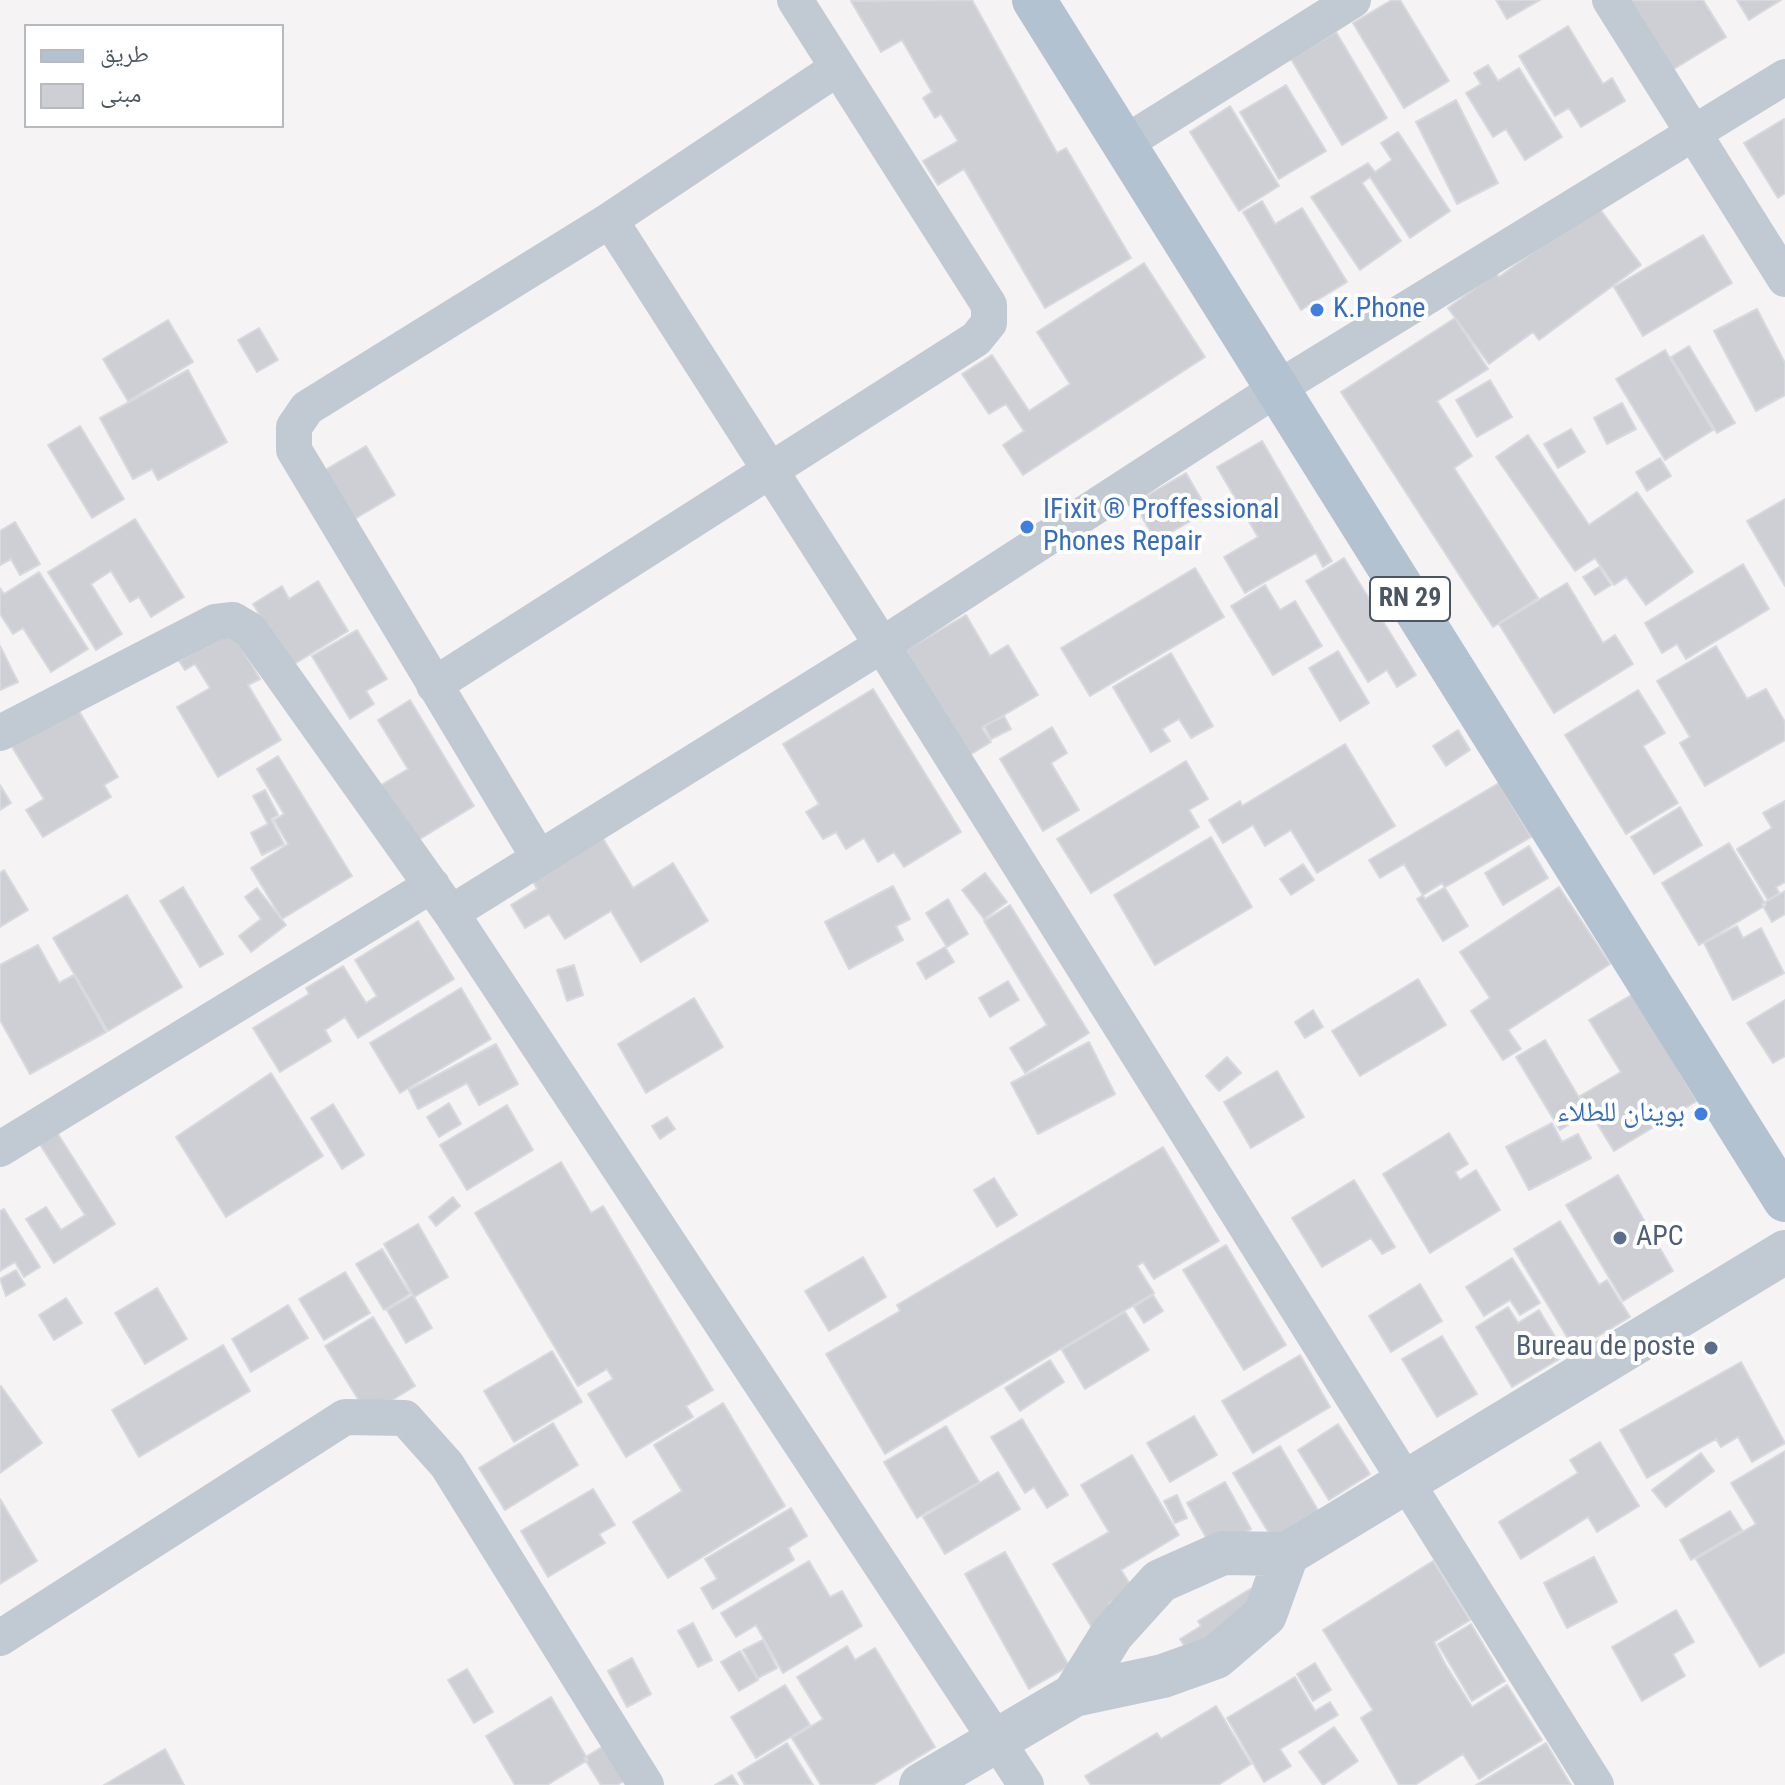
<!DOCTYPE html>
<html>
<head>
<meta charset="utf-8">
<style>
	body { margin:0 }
	#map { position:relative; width:1785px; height:1785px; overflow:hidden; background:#f5f3f3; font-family:"Roboto Condensed","Noto Naskh Arabic",sans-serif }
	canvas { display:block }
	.legend { position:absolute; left:24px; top:24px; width:260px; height:104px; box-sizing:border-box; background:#fff; border:2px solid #b7bbc0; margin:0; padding:10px 14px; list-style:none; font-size:24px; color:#4a5661 }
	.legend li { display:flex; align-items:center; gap:16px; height:40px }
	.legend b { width:40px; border:2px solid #b7bbc0 }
</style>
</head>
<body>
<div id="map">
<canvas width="1785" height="1785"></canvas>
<ul class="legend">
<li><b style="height:10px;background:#b3c2d1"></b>طريق</li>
<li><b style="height:22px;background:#cdcfd5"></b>مبنى</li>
</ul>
</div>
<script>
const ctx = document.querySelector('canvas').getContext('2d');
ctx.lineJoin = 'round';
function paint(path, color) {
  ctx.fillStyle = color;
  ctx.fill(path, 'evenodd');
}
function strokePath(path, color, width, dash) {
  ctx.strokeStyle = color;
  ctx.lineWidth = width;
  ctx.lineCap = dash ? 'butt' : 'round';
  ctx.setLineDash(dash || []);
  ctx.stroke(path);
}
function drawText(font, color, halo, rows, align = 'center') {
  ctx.font = font + ' "Roboto Condensed","Noto Naskh Arabic",sans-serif';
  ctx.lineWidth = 8;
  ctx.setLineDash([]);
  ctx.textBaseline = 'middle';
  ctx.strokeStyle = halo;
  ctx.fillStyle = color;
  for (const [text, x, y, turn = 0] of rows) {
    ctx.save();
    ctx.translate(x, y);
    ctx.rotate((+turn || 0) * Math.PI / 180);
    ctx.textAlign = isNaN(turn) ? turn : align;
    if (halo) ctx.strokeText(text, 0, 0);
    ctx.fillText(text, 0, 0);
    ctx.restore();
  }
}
const building = new Path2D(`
	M972 0 1057 153 1066 148 1131 258 1045 308 964 169 938 185 923 161 958 141 941 114 935 118 923 98 932 92 902 40 881 52 851 1Z
	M1392 0H1400L1449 81 1404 108 1353 23Z
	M1496 0H1540L1507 19Z
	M1624 0H1703L1726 37 1669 72Z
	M1737 0H1781L1749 20Z
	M1568 26 1603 84 1612 78 1625 101 1581 127 1569 108 1555 116 1519 56Z
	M1336 32 1387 118 1342 145 1291 59Z
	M1488 65 1498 81 1519 68 1562 137 1525 160 1506 129 1493 137 1466 93 1481 84 1474 73Z
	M1286 85 1326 151 1279 179 1240 112Z
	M1456 100 1498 183 1457 204 1416 122Z
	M1230 106 1279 186 1239 211 1190 132Z
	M1784 119 1785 193 1778 198 1744 143Z
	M1398 132 1450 211 1410 238 1370 177 1362 183 1401 241 1360 270 1311 197 1368 163 1375 172 1392 160 1381 143Z
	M1262 201 1275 224 1302 208 1347 282 1301 310 1243 212Z
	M1597 205 1641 265 1539 340 1533 332 1489 364 1448 308 1496 273 1499 277Z
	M1703 235 1732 283 1643 336 1614 287Z
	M1144 263 1205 357 1023 475 1003 445 1024 431 1006 404 989 414 962 374 992 355 1029 411 1070 384 1037 332Z
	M1757 309 1785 363V395L1756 411 1714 331Z
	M1455 318 1488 369 1437 401 1472 456 1454 468 1538 598 1493 627 1341 392Z
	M168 320 193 362 128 401 103 359Z
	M259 328 278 360 257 372 238 340Z
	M1689 346 1735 423 1717 433 1671 357Z
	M1665 350 1713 430 1665 460 1616 379Z
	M188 370 227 442 158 480 152 469 133 479 100 418Z
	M1490 380 1512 417 1477 437 1456 400Z
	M1622 403 1636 429 1607 444 1594 418Z
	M80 426 124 499 92 518 48 445Z
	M1571 429 1585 452 1558 468 1544 444Z
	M1528 435 1589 525 1637 492 1693 572 1646 605 1626 577 1614 585 1595 558 1575 571 1496 457Z
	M1262 441 1332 561 1323 567 1316 553 1245 593 1224 557 1258 537 1217 467Z
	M366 446 395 495 346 524 318 474Z
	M1660 458 1671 476 1647 491 1636 472Z
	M1186 473 1208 511 1156 541 1134 503Z
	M1785 499V586L1747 521Z
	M135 519 184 597 151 617 139 597 130 602 111 571 91 584 122 634 96 650 48 572Z
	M15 522 40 564 20 575 11 559 0 565V531Z
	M1344 558 1416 675 1397 687 1387 670 1368 682 1306 581Z
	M1743 564 1769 609 1686 659 1677 644 1662 653 1645 623Z
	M1599 567 1611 585 1595 595 1583 577Z
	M1195 568 1224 617 1090 696 1061 648Z
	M39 572 88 649 51 672 23 628 13 634 0 614V588L4 594Z
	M318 581 348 631 291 666 253 604 282 586 289 599Z
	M1567 583 1603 643 1615 635 1633 664 1554 713 1499 624Z
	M1265 585 1280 610 1295 601 1322 646 1273 675 1231 606Z
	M966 615 990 656 1008 645 1038 695 982 728 991 742 968 756 906 650Z
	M231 630 260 679 248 685 281 740 218 777 177 707 210 688 195 664 185 670 179 661Z
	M357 630 387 679 366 691 374 704 350 719 312 656Z
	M0 646 18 682 0 690Z
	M1716 646 1747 699 1766 689 1785 722V740L1705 786 1680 743 1690 737 1657 681Z
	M1338 651 1369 703 1340 721 1309 668Z
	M1171 653 1213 726 1191 738 1179 719 1162 729 1170 741 1151 752 1113 687Z
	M873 689 961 832 904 867 894 852 878 862 864 838 846 849 836 832 823 839 806 812 819 804 783 744Z
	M1638 690 1665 733 1643 746 1678 803 1626 834 1565 735Z
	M410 700 474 806 415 842 381 785 408 769 378 720Z
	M76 706 118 777 104 785 111 797 43 837 26 810 44 799 9 742Z
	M1004 716 1011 729 991 739 984 726Z
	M1052 727 1067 753 1051 763 1079 810 1043 831 1000 759Z
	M1458 730 1470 750 1446 766 1433 746Z
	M1345 744 1395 826 1317 873 1291 830 1265 846 1253 825 1223 843 1209 820 1240 801 1242 806Z
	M278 756 352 876 282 919 251 868 288 844 274 820 284 814 257 769Z
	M1186 761 1208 799 1189 810 1199 827 1091 893 1057 839Z
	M1499 783 1531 837 1425 899 1404 864 1380 878 1369 860Z
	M0 785 11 803 0 810Z
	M265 790 278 815 271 819 284 844 262 855 251 833 268 824 253 796Z
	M1785 801V882L1776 887 1779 893 1768 900 1737 849 1772 828 1763 813Z
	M1680 807 1702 845 1654 874 1631 837Z
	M602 837 633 888 673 863 708 921 641 962 611 911 565 939 549 914 525 928 511 905 537 889 532 879Z
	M1211 837 1252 907 1155 965 1114 895Z
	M1729 843 1766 905 1699 945 1662 883Z
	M1529 846 1548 878 1503 905 1485 873Z
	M1303 864 1314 880 1291 895 1280 879Z
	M4 870 28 910 0 927V873Z
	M985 873 1007 902 984 919 962 890Z
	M1442 883 1468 926 1443 941 1417 899Z
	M893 886 910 919 896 926 903 940 849 969 825 922Z
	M183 887 223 954 200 967 160 901Z
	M1559 887 1610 964 1508 1030 1521 1049 1503 1060 1471 1011 1490 998 1460 952Z
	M257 888 286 925 251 952 239 936 261 919 245 897Z
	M1785 891V914L1772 922 1762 904Z
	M127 895 182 987 108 1031 53 938Z
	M948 899 968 934 947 947 926 913Z
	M1010 905 1089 1033 1025 1073 1010 1048 1047 1025 984 921Z
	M418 921 454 979 358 1038 345 1017 325 1030 331 1041 280 1072 253 1028 309 994 306 988 343 966 366 1003 377 996 355 960Z
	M1737 926 1743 938 1761 928 1784 973 1733 1000 1704 943Z
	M38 945 59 983 74 975 106 1032 30 1074 0 1020V965Z
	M945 947 954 962 926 979 917 963Z
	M574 965 583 995 567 1001 557 970Z
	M1418 979 1446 1025 1360 1076 1332 1031Z
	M1008 981 1019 1000 990 1017 979 998Z
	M461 988 491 1039 400 1093 370 1043Z
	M1633 994 1697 1101 1614 1151 1580 1096 1621 1072 1589 1020Z
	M694 998 723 1047 646 1093 618 1044Z
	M1785 1000V1056L1773 1063 1747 1023Z
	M1313 1010 1323 1027 1305 1038 1295 1022Z
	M1545 1040 1588 1113 1560 1130 1516 1057Z
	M1089 1042 1115 1094 1038 1134 1011 1083Z
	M496 1044 518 1084 479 1105 467 1083 418 1109 409 1090Z
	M1227 1057 1241 1073 1219 1091 1206 1076Z
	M1277 1071 1304 1117 1251 1148 1224 1102Z
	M271 1073 323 1156 226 1217 176 1137Z
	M449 1103 461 1124 439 1137 427 1117Z
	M333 1104 364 1155 342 1169 311 1118Z
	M507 1105 533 1150 467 1190 440 1145Z
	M667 1117 675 1129 660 1139 652 1126Z
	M49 1120 115 1224 54 1263 26 1219 46 1207 61 1230 85 1215 32 1132Z
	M1552 1123 1562 1142 1578 1134 1591 1158 1529 1190 1506 1147Z
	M1449 1133 1468 1164 1455 1172 1460 1180 1476 1170 1500 1210 1430 1253 1383 1174Z
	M1163 1147 1219 1241 1154 1279 1143 1262 1137 1266 1154 1293 885 1454 826 1354 900 1311 897 1305Z
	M561 1162 591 1213 603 1206 713 1390 686 1406 693 1417 626 1457 588 1394 613 1379 607 1369 578 1386 475 1213Z
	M1618 1175 1673 1271 1623 1301 1566 1205Z
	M994 1178 1017 1215 997 1227 974 1190Z
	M1354 1180 1395 1247 1382 1254 1371 1238 1322 1267 1292 1218Z
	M453 1197 460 1206 436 1226 429 1217Z
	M4 1209 40 1267 24 1277 15 1262 0 1271V1211Z
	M1560 1221 1599 1285 1607 1280 1630 1317 1575 1350 1514 1249Z
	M418 1224 448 1277 414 1297 384 1244Z
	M1226 1245 1286 1345 1244 1370 1183 1270Z
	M382 1249 410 1294 384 1310 356 1264Z
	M863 1257 886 1297 829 1331 805 1291Z
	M1512 1258 1540 1303 1520 1315 1510 1300 1484 1316 1466 1287Z
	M16 1270 25 1285 6 1296 0 1279Z
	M345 1272 370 1313 324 1340 299 1299Z
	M1420 1284 1442 1321 1391 1352 1369 1316Z
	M157 1288 187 1339 145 1364 115 1313Z
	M413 1295 432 1328 406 1343 387 1310Z
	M1153 1295 1163 1311 1144 1323 1134 1307Z
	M66 1298 82 1323 54 1340 39 1315Z
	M288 1305 308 1338 251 1372 232 1339Z
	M1508 1307 1518 1323 1539 1310 1566 1355 1512 1387 1476 1327Z
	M1125 1312 1149 1350 1085 1389 1062 1350Z
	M373 1317 415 1386 368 1415 325 1346Z
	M1442 1336 1477 1394 1437 1417 1402 1359Z
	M223 1345 250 1391 139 1457 112 1410Z
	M552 1351 582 1402 514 1442 484 1391Z
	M1300 1355 1330 1407 1253 1453 1222 1401Z
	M1050 1360 1064 1382 1020 1411 1005 1388Z
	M1741 1362 1785 1443 1752 1462 1738 1437 1721 1447 1716 1439 1647 1478 1620 1430Z
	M1 1386 42 1443 0 1473V1387Z
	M723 1403 785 1506 668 1578 633 1522 682 1491 654 1445Z
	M1194 1416 1217 1455 1170 1482 1147 1443Z
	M1022 1419 1068 1495 1047 1508 1034 1487 1025 1493 991 1437Z
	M553 1423 578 1465 505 1510 479 1468Z
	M1338 1424 1370 1474 1329 1500 1298 1450Z
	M946 1426 979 1482 917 1518 884 1462Z
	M1600 1442 1639 1506 1597 1532 1588 1517 1521 1559 1499 1522 1578 1473 1570 1460Z
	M1280 1446 1319 1512 1273 1540 1233 1473Z
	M1785 1451V1652L1760 1667 1696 1559 1756 1524 1731 1483Z
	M1701 1453 1714 1471 1666 1507 1652 1490Z
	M1132 1455 1179 1535 1121 1570 1133 1589 1109 1603 1118 1617 1094 1631 1053 1564 1109 1532 1081 1485Z
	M998 1472 1020 1509 945 1554 923 1517Z
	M1225 1482 1251 1529 1213 1550 1187 1503Z
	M593 1489 615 1525 599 1534 605 1543 548 1577 521 1531Z
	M1177 1495 1187 1518 1175 1523 1164 1501Z
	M0 1499 37 1561 0 1584Z
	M791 1508 807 1536 788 1548 794 1560 713 1609 701 1588 717 1579 705 1559Z
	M1730 1511 1742 1530 1691 1560 1680 1540Z
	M1005 1552 1069 1666 1029 1689 965 1574Z
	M1594 1557 1617 1602 1567 1628 1544 1583Z
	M809 1561 830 1597 842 1591 862 1626 783 1673 756 1625 736 1637 721 1613Z
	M1433 1561 1470 1620 1434 1642 1445 1664 1472 1707 1507 1685 1542 1740 1479 1779 1463 1754 1415 1785H1399L1361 1718 1373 1710 1323 1630Z
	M1250 1589 1262 1608 1202 1675 1180 1639 1201 1626 1198 1621Z
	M1676 1610 1694 1642 1673 1654 1685 1676 1642 1701 1612 1647Z
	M693 1623 712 1660 698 1667 678 1631Z
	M1471 1624 1505 1681 1472 1701 1438 1644Z
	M763 1640 777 1668 758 1678 743 1650Z
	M847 1646 855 1660 875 1648 935 1747 873 1785H821L792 1738 823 1719 797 1677Z
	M740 1651 758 1680 739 1691 721 1662Z
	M632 1658 651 1694 627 1707 608 1671Z
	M1315 1663 1331 1690 1313 1701 1297 1674Z
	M467 1669 493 1712 474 1723 448 1680Z
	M1295 1677 1315 1711 1330 1702 1338 1715 1280 1749 1291 1766 1264 1782 1227 1718Z
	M785 1685 810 1725 756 1758 731 1717Z
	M551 1697 588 1760 547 1785H515L486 1736Z
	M1216 1706 1251 1764 1218 1785H1091L1085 1776 1157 1733 1161 1739Z
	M1334 1727 1358 1761 1323 1785 1299 1752Z
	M787 1743 813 1785H745L738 1773Z
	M1546 1743 1571 1785H1476Z
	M607 1744 629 1778 617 1785H601L584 1758Z
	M165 1749 184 1785H104Z
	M732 1775 738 1785H715Z`);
paint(building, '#cdcfd5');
strokePath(building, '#d7d9de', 2);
strokePath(new Path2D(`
	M1610 0 1785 279
	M1125 143 1353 0
	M610 220 882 645 1596 1785
	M434 685 976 339 989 323V305L795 0
	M0 733 215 622 233 620 250 630 451 913
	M539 858 294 450V427L307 408 610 220 836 69
	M0 1149 432 885
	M0 1638 345 1417 405 1418 447 1465 646 1785
	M1026 1785 451 913 882 645 1278 388 1785 77`), '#c1cad2', 36);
strokePath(new Path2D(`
	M1074 1695 1112 1634 1160 1581 1223 1553 1287 1554 1785 1252
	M921 1785 1074 1695 1163 1676 1216 1657 1265 1615 1287 1554`), '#c1cad2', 44);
strokePath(new Path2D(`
	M1034 0 1785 1200`), '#b3c2d1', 44);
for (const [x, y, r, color] of [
	[1317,310,8,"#3f7fe0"],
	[1027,527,8,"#3f7fe0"],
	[1701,1114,8,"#3f7fe0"],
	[1620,1238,8,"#5c6f8a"],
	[1711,1348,8,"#5c6f8a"]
]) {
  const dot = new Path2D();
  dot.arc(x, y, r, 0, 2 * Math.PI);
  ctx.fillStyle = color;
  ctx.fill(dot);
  strokePath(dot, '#fff', 3);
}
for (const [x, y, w] of [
	[1410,599,80]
]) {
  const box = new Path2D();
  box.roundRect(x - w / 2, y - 22, w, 44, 6);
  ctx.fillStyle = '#fff';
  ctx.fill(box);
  strokePath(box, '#4a5661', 2);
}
drawText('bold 26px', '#4a5661', null, [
	["RN 29",1410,599]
]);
drawText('28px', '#366cbe', '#fff', [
	["K.Phone",1333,310],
	["IFixit ® Proffessional",1043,511],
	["Phones Repair",1043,543],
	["بوينان للطلاء",1685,1114,"right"]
], 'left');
drawText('28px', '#4e5e75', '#fff', [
	["APC",1636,1238],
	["Bureau de poste",1695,1348,"right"]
], 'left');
</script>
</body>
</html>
